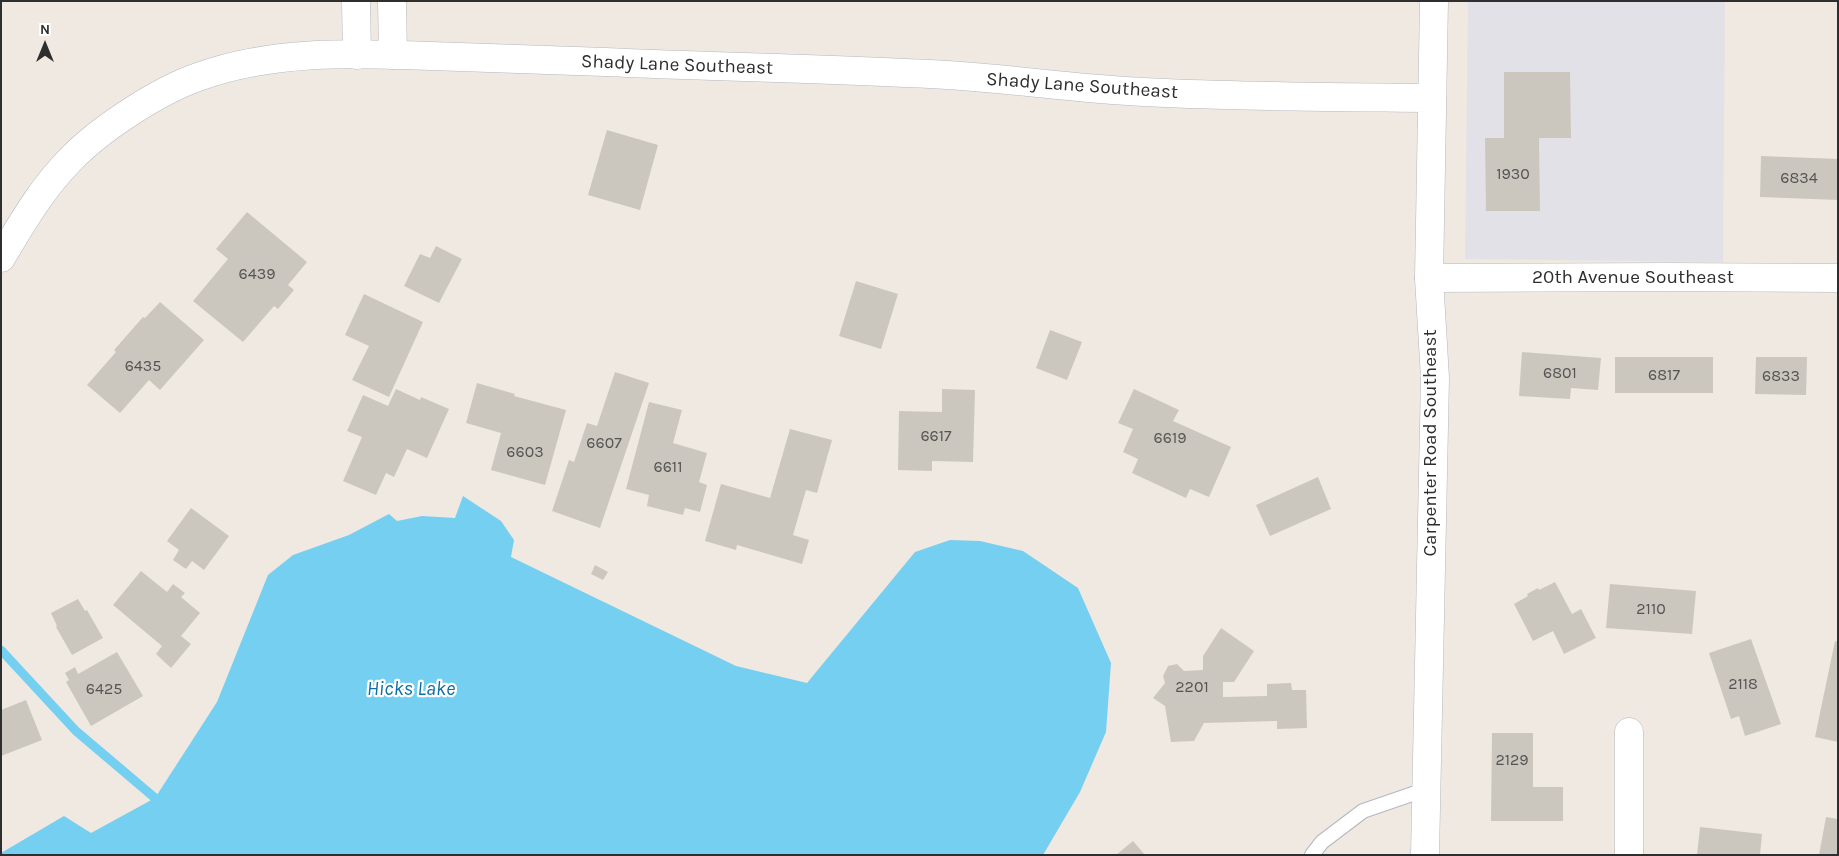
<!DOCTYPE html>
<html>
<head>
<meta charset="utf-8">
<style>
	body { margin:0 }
	#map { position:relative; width:1839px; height:856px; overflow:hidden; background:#efe9e1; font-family:Karla,sans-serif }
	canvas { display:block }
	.frame { position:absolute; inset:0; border:2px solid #2e2e2e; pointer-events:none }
	.north { position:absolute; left:20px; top:20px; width:50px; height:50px; -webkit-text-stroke:4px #fff; paint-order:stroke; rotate:0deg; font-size:14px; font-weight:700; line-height:20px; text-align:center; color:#2e2e2e }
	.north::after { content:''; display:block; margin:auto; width:18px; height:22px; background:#2e2e2e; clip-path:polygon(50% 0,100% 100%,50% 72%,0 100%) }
</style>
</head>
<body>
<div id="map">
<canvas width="1839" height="856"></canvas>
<div class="frame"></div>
<div class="north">N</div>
</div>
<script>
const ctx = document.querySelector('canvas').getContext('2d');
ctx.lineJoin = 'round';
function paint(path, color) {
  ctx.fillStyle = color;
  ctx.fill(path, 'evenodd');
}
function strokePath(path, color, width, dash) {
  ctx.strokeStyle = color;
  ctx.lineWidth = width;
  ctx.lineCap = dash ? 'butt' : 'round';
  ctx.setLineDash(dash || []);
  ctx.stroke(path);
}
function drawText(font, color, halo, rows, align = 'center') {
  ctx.font = font + ' Karla,sans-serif';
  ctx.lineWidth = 4.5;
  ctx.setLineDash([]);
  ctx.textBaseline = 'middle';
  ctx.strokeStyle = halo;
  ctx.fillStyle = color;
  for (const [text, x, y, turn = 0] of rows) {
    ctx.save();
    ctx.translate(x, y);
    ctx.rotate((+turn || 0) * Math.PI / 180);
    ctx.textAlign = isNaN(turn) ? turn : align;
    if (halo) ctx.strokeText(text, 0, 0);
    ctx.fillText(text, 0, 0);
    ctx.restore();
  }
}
paint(new Path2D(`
	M1468 1H1725L1723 262 1465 259Z`), '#e3e1e8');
paint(new Path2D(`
	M463 496 501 521 514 540 511 557 736 666 807 683 915 552 950 540 980 541 1023 551 1078 588 1111 663 1106 732 1080 792 1043 855H1V853L64 816 91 833 155 798 217 702 268 575 293 555 349 535 389 514 397 521 422 516 455 518Z`), '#75cff0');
strokePath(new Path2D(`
	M1 650 76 731 155 798V810`), '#75cff0', 9);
paint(new Path2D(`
	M1504 72H1570L1571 138H1539L1540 211H1486L1485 138H1504Z
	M607 130 658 145 640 210 588 195Z
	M1761 156 1838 159V200L1760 197Z
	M247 212 307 262 288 285 294 290 278 309 274 306 243 342 193 301 228 259 216 249Z
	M436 246 462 259 439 303 404 286 420 254 430 258Z
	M856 281 898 294 881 349 839 336Z
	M364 294 423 322 389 397 352 380 369 346 345 335Z
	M160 302 204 340 160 390 149 380 120 413 87 385 116 352 114 350 143 317 145 318Z
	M1050 330 1082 342 1067 380 1036 368Z
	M1522 352 1601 358 1598 390 1571 388 1570 399 1519 396Z
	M1615 357H1713V393H1615Z
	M1756 357H1807L1806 395 1755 394Z
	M615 372 649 383 600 528 552 511 569 460 574 462 587 423 597 426Z
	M477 383 515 394 514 396 566 410 545 485 491 470 501 433 466 423Z
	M396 389 420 400 421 397 449 409 427 458 407 449 394 477 386 473 376 495 343 481 362 437 347 431 363 395 388 406Z
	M942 389 975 390 973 462 932 461V471L898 470 899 411 942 412Z
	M1134 389 1179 410 1173 421 1231 447 1209 497 1190 489 1186 498 1132 473 1138 459 1123 452 1133 429 1118 423Z
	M649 402 682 410 673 443 707 453 699 482 707 485 700 512 685 508 683 515 647 506 649 495 626 489Z
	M790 429 832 440 817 493 806 490 793 535 809 540 802 564 737 545 736 550 705 541 721 484 770 498Z
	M1318 477 1331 509 1270 536 1256 505Z
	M191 508 229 536 204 570 192 561 186 569 173 560 179 550 167 541Z
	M595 565 608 572 603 580 591 574Z
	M141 571 167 592 173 584 185 593 181 597 200 613 181 636 191 644 171 668 156 654 162 646 113 605Z
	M1555 582 1572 614 1581 609 1596 638 1564 654 1553 631 1533 641 1514 604 1528 596 1527 594 1538 588 1539 590Z
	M1610 584 1696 591 1692 634 1606 628Z
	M78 599 85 611 87 610 103 638 72 655 56 627 57 626 51 613Z
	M1221 628 1254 651 1234 682H1223V697L1267 696V684L1291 683 1292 690H1306L1307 728 1277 729V721L1204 723 1194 741 1171 742 1165 706 1153 698 1165 683 1163 676 1168 666 1177 664 1184 671 1203 670V656Z
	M1751 639 1781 724 1745 736 1739 716 1731 719 1709 653Z
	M1835 641 1838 642V742L1815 737Z
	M117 652 143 696 91 726 66 682 69 680 65 673 75 667 78 674Z
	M26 700 42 740 1 756V710Z
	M1492 733H1533V787H1563V821H1491Z
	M1826 817 1838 819V855H1819Z
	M1700 827 1762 834 1760 855H1697Z
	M1133 841 1145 855H1116Z`), '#cbc7bf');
const service = new Path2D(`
	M1312 855 1322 842 1363 811 1427 789`);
const minor = new Path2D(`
	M356 1 357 55
	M392 1 393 55
	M1429 278 1668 277 1838 278
	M1629 855V732`);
const tertiary = new Path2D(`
	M1 258C22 223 42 188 71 159 100 129 158 91 198 77 272 50 353 53 431 56 489 58 547 60 605 62 719 67 833 69 947 75 1013 79 1078 89 1144 92 1240 97 1336 97 1432 98
	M1425 855 1435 378 1429 278 1434 1`);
strokePath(service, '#b4b7c1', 16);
strokePath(minor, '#b4b7c1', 29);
strokePath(tertiary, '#b4b7c1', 29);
strokePath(service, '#fff', 14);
strokePath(minor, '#fff', 28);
strokePath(tertiary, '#fff', 28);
drawText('16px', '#555452', null, [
	["1930",1513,174],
	["6834",1799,178],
	["6439",257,274],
	["6435",143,366],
	["6801",1560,373],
	["6817",1664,375],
	["6833",1781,376],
	["6617",936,436],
	["6619",1170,438],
	["6607",604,443],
	["6603",525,452],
	["6611",668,467],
	["2110",1651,609],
	["2118",1743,684],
	["2201",1192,687],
	["6425",104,689],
	["2129",1512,760]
]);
drawText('19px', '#2e2e2e', '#fff', [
	["Shady Lane Southeast",677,65,2],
	["Shady Lane Southeast",1082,86,4],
	["20th Avenue Southeast",1633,278],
	["Carpenter Road Southeast",1431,443,-90]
]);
drawText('italic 20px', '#0d6fa3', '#fff', [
	["Hicks Lake",411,689]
]);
</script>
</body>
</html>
